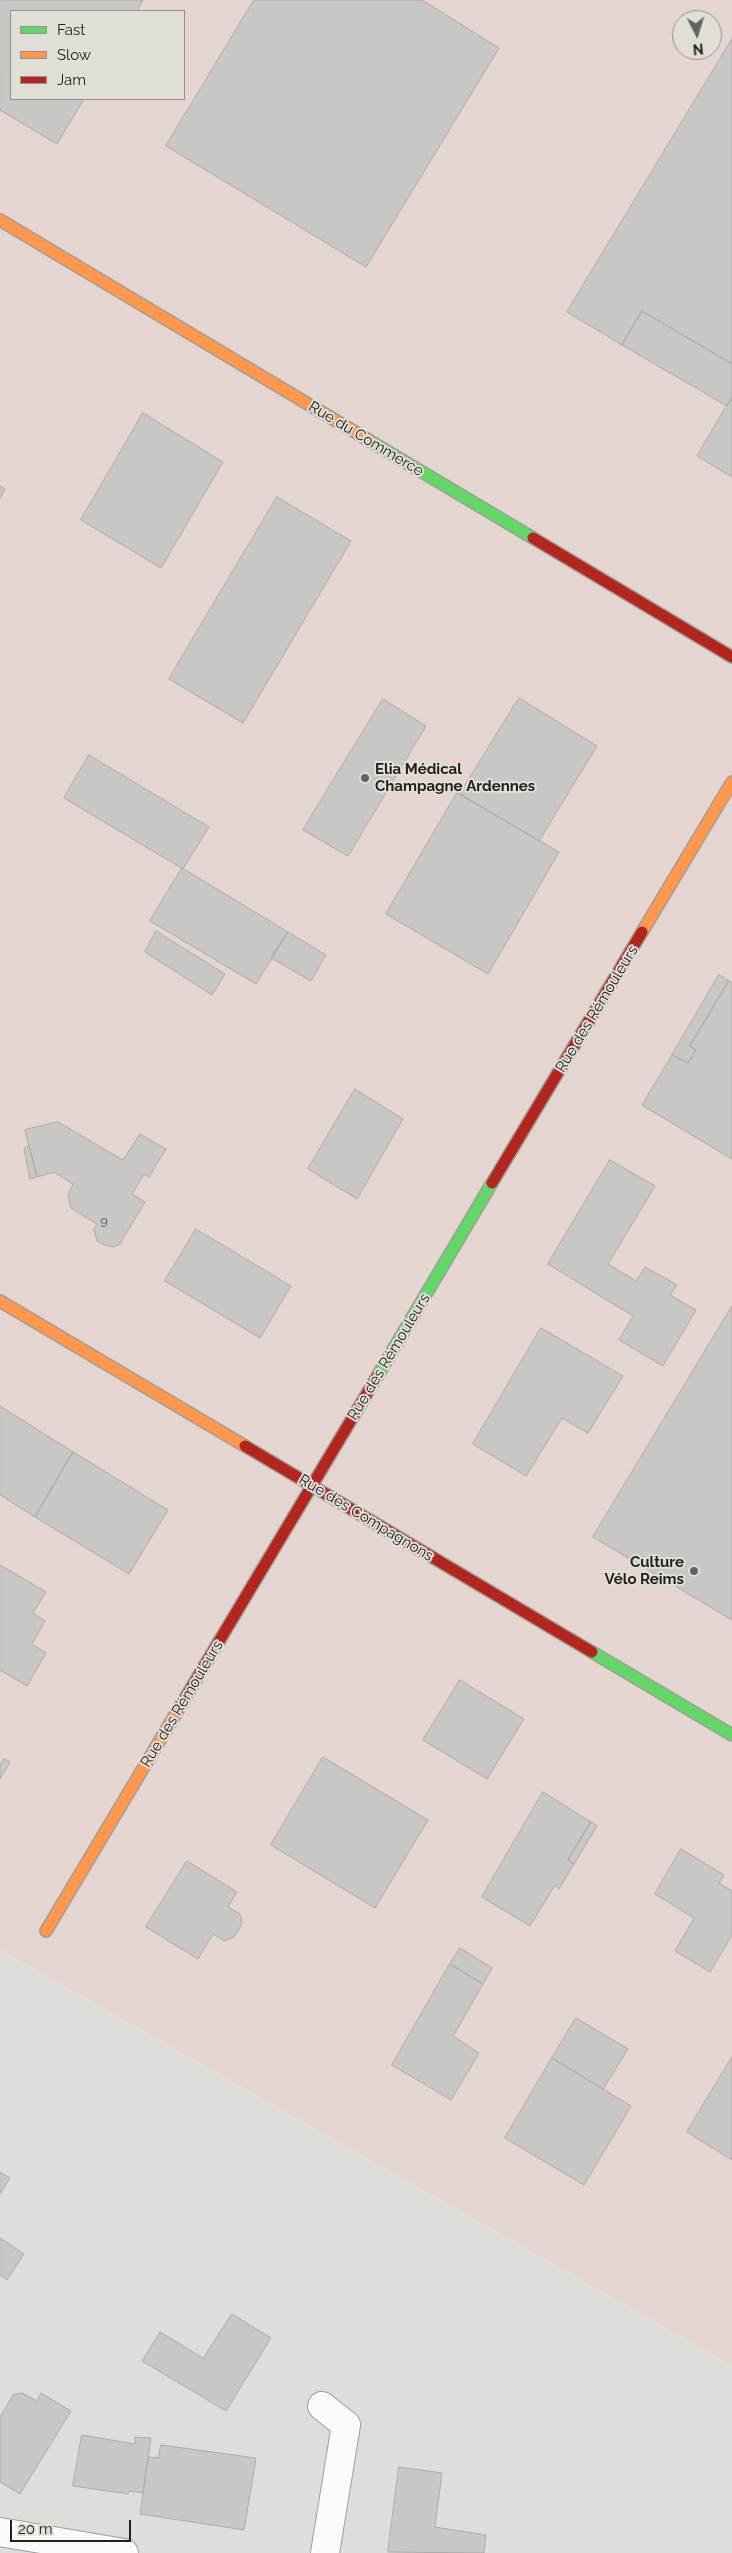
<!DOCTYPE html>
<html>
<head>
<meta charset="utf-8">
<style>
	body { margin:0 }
	#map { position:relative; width:732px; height:2553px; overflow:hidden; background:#dfddd9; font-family:Raleway,sans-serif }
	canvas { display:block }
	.legend { position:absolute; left:10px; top:10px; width:175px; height:90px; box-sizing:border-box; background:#e1ded7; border:1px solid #95928d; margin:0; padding:6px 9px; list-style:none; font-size:15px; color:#22211e }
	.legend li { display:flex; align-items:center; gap:10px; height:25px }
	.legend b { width:25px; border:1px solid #95928d }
	.north { position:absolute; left:672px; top:10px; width:50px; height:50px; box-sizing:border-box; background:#e1ded7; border:1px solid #95928d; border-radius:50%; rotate:175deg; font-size:14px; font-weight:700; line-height:20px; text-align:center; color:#22211e }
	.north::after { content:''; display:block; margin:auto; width:18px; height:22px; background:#64635f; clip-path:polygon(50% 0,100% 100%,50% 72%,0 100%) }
	.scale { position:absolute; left:10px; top:2520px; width:121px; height:22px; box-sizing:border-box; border:2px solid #22211e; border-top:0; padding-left:6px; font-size:15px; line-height:18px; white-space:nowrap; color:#22211e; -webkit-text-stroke:4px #e1ded7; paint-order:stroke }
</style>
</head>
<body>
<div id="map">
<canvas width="732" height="2553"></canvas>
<ul class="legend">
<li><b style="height:6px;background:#63d668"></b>Fast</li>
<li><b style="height:6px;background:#ff974d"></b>Slow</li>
<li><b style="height:6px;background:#b3261e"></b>Jam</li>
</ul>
<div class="north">N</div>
<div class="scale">20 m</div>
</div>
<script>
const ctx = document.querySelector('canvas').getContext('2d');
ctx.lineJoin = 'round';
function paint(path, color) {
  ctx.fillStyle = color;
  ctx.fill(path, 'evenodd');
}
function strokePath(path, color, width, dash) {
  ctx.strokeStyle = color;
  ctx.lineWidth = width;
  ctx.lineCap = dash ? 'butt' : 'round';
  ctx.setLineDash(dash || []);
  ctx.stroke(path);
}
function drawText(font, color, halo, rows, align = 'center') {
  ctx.font = font + ' Raleway,sans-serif';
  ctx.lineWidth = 4;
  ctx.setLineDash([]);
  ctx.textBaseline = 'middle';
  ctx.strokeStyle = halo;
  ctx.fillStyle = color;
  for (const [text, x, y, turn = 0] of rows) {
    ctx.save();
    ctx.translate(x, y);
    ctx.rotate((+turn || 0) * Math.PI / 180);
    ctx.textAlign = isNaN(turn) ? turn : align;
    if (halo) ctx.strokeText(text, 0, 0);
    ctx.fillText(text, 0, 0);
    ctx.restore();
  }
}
paint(new Path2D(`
	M0 0H732V2365L0 1949ZM11 11H184V99H11ZM682 20H712V50H682Z`), '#e4d5d0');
const building = new Path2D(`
	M0 0H143L137 11H11V99H84L57 144 0 110Z
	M254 0H422L499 48 366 267 166 146Z
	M732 39V364L642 311 622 345 567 312Z
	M642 311 732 364V397L727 406 622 345Z
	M732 397V477L697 456Z
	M143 413 223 462 161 568 81 520Z
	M0 486 5 489 0 498Z
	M277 497 351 541 243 723 169 679Z
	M519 698 597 746 539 841 460 794Z
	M383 699 426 726 348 856 303 830Z
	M89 755 209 827 183 869 64 798Z
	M457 793 559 852 488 974 386 914Z
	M182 868 288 932 256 984 150 921Z
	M156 931 225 974 212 995 145 952Z
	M288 932 326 955 311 981 271 958Z
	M719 975 729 981 690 1046 696 1050 688 1063 672 1055Z
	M729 981 732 983V1159L642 1105 672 1055 688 1063 696 1050 690 1046Z
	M355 1089 403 1119 357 1199 308 1169Z
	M58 1122 123 1160 140 1134 166 1149 149 1177 144 1174 132 1194 145 1202 120 1244 114 1247 107 1246 97 1241 94 1229 97 1224 71 1208 68 1195 73 1184 54 1172 37 1177 25 1130Z
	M29 1145 37 1177 30 1179 24 1149Z
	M610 1160 655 1186 608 1264 636 1281 645 1267 677 1285 670 1295 696 1310 663 1366 619 1340 633 1316 548 1264Z
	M196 1229 291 1286 260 1338 165 1281Z
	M732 1306V1620L593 1537Z
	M541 1328 623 1376 588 1433 562 1418 526 1476 473 1444Z
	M0 1406 73 1452 35 1517 0 1495Z
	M73 1452 168 1510 129 1574 35 1517Z
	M0 1565 46 1592 33 1613 45 1621 32 1644 46 1653 27 1686 0 1670Z
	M460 1680 524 1719 487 1779 423 1740Z
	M323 1757 428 1820 375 1908 271 1845Z
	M4 1759 10 1762 0 1779V1766Z
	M543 1792 591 1822 568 1860 574 1864 559 1889 555 1885 530 1926 482 1897Z
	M591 1822 597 1826 574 1864 568 1860Z
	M681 1849 724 1875 719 1883 732 1891V1935L710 1972 675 1951 694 1918 655 1894Z
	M187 1861 237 1892 228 1907 240 1914 242 1924 234 1937 224 1941 213 1934 198 1959 146 1927Z
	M460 1948 492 1968 483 1984 450 1964Z
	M450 1964 483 1984 453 2036 479 2053 451 2100 392 2065Z
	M576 2018 628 2049 603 2089 552 2058Z
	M732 2057V2160L687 2132Z
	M552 2058 631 2106 584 2185 505 2138Z
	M0 2172 10 2178 0 2194Z
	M0 2238 24 2254 7 2280 0 2275Z
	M232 2314 271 2338 226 2411 142 2361 160 2332 203 2358Z
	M22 2393 37 2401 41 2393 71 2411 20 2494 0 2482V2417L13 2395Z
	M82 2435 135 2444V2437L151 2438 143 2493 129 2491 128 2494 73 2486Z
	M161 2445 256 2458 244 2530 140 2514 148 2457 158 2458Z
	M399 2467 442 2473 435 2527 486 2535 484 2553 388 2552Z`);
paint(building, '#c8c7c6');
strokePath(building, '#acabaa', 1);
const street = new Path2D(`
	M322 2406 346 2425 325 2553
	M0 2532 124 2553`);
const fast = new Path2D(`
	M370 441 533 538
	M378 1375 492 1183
	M592 1652 732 1735`);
const slow = new Path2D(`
	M0 220 370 441
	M642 932 732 782
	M0 1301 245 1446
	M46 1931 178 1710`);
const jam = new Path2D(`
	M533 538 732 657
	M492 1183 642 932
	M245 1446 592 1652
	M178 1710 378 1375`);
strokePath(street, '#9f9e9b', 30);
strokePath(fast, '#9f9e9b', 14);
strokePath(slow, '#9f9e9b', 14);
strokePath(jam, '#9f9e9b', 14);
strokePath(street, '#fafaf9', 28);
strokePath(fast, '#63d668', 11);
strokePath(slow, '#ff974d', 11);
strokePath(jam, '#b3261e', 11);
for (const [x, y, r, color] of [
	[365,778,5,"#64635f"],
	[694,1571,5,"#64635f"]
]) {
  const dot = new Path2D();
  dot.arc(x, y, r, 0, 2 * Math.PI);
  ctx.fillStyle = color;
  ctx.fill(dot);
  strokePath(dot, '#e1ded7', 2);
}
drawText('12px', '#4d4c4a', null, [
	["9",104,1221]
]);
drawText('15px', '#22211e', '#e1ded7', [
	["Rue du Commerce",366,439,31],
	["Rue des Rémouleurs",597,1009,-59],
	["Rue des Rémouleurs",389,1357,-59],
	["Rue des Compagnons",366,1518,31],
	["Rue des Rémouleurs",182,1704,-59]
]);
drawText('bold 15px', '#22211e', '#e1ded7', [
	["Elia Médical",375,769],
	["Champagne Ardennes",375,786],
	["Culture",684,1562,"right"],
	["Vélo Reims",684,1579,"right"]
], 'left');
</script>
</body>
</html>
